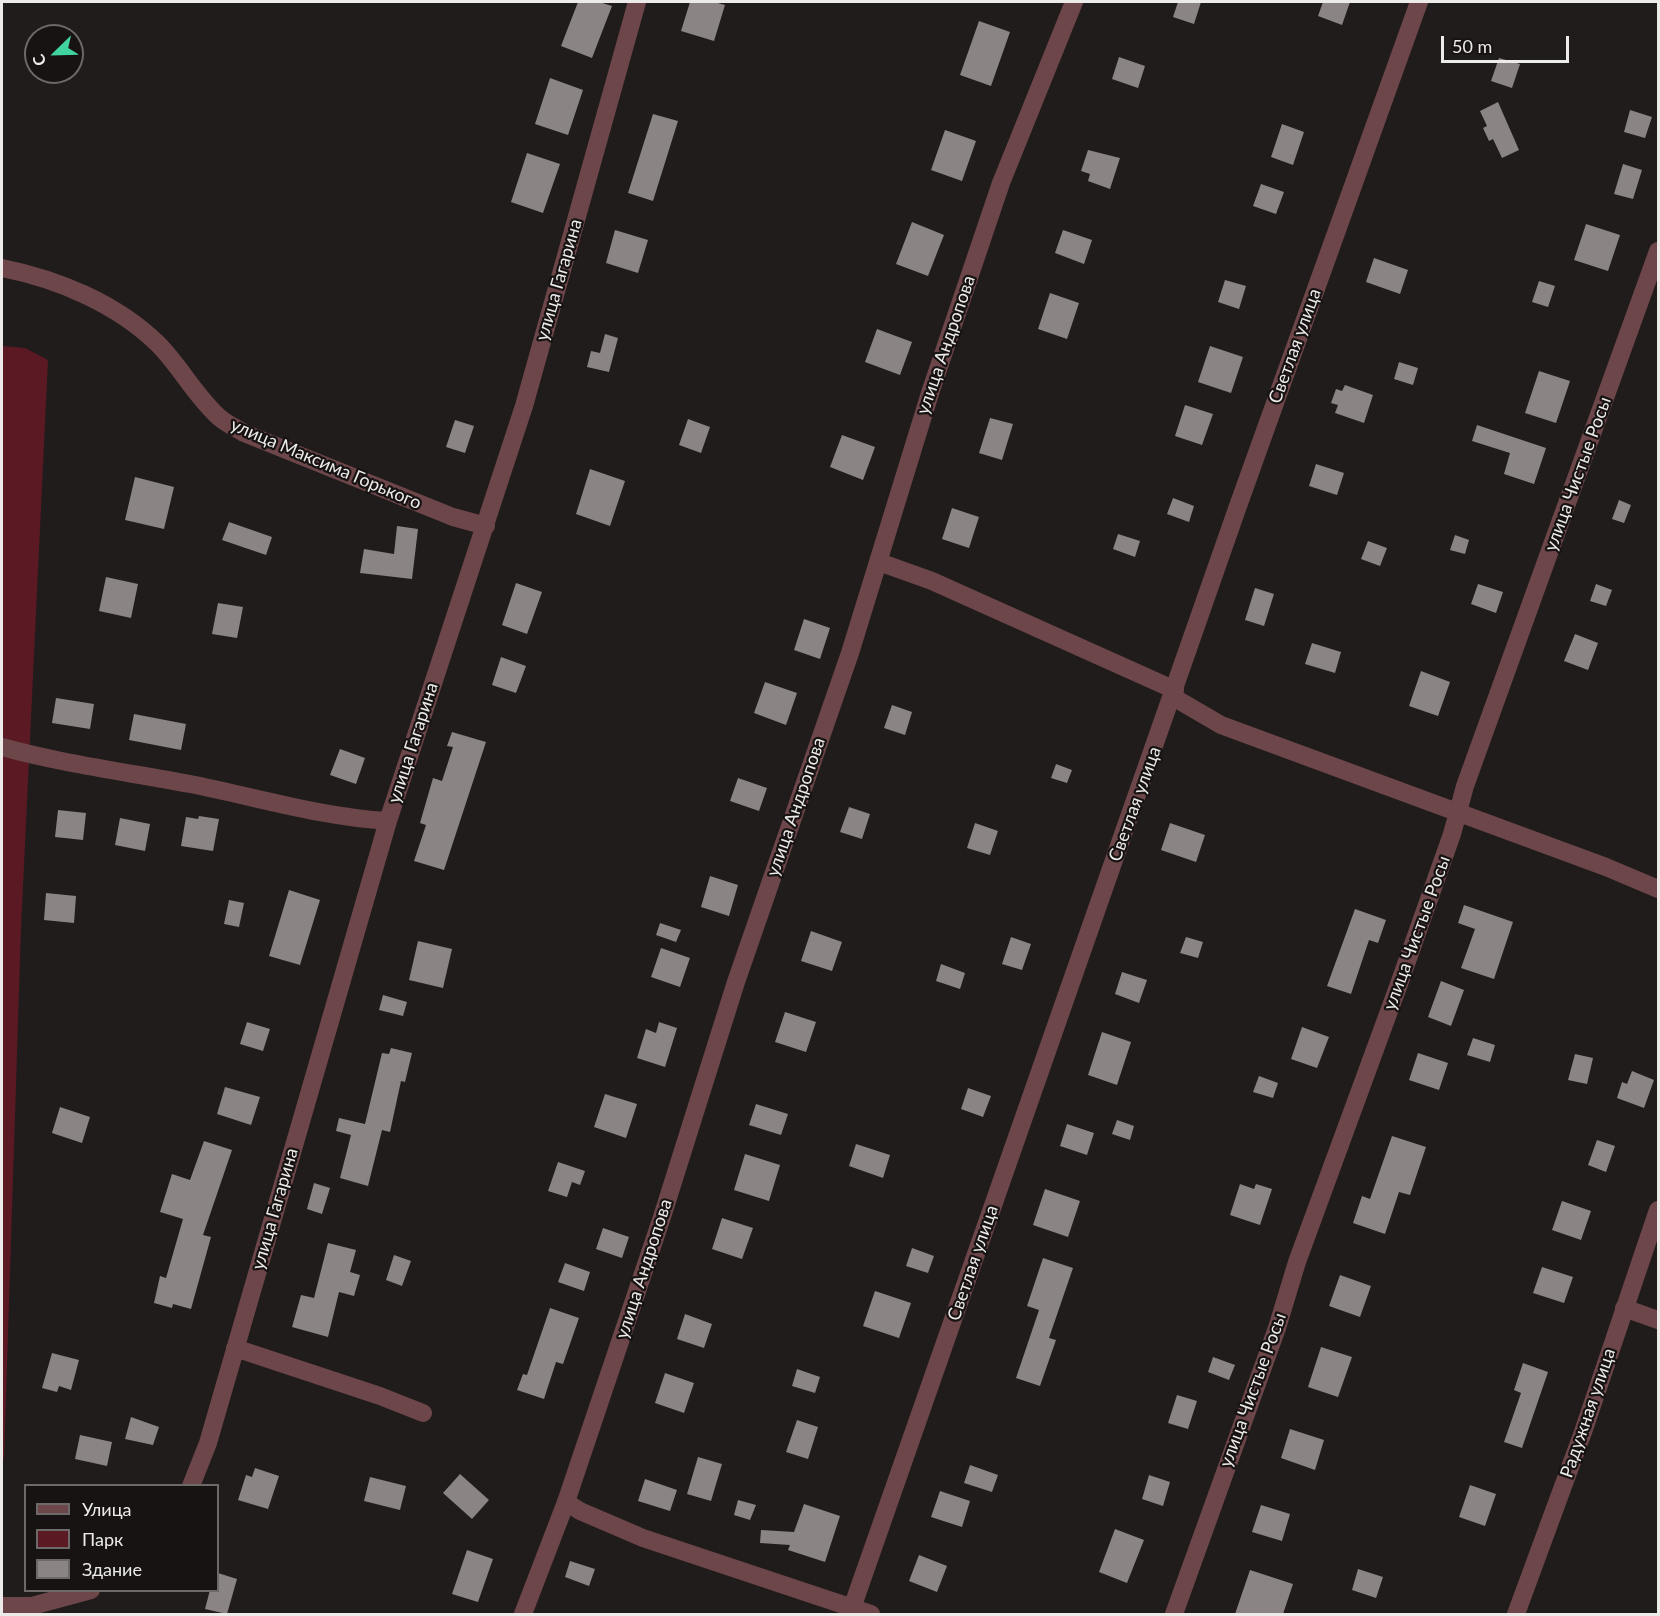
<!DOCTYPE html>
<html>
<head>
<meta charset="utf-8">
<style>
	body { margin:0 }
	#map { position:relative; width:1660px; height:1616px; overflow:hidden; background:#211c1c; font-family:Lato,sans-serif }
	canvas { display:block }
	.frame { position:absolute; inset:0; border:3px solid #edeaea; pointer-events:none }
	.legend { position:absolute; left:24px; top:1484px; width:195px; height:108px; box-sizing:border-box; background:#171313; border:2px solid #6d6969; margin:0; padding:8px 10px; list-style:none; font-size:18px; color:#edeaea }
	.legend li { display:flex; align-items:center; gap:12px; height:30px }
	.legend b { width:30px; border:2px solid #6d6969 }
	.north { position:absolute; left:24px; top:24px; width:60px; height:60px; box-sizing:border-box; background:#171313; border:2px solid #6d6969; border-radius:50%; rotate:247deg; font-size:16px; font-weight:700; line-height:24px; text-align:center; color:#edeaea }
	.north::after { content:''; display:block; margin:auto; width:21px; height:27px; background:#41d4a1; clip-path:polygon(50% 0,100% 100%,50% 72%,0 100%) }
	.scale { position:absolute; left:1441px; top:36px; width:128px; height:27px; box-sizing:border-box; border:3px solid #edeaea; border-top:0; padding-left:8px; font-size:18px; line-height:21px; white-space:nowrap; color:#edeaea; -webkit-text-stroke:4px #171313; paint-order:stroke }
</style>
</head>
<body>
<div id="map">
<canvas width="1660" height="1616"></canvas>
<div class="frame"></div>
<ul class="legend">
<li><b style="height:8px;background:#6d4649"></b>Улица</li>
<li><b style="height:16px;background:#5b1923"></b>Парк</li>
<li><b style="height:16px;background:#8a8484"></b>Здание</li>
</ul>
<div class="north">С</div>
<div class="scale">50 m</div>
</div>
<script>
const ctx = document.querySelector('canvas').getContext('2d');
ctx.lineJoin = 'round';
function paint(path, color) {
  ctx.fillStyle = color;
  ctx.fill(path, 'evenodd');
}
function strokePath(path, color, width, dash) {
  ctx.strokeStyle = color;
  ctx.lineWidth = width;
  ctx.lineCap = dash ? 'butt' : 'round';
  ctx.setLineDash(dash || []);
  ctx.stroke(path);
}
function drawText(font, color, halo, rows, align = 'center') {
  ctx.font = font + ' Lato,sans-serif';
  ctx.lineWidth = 4.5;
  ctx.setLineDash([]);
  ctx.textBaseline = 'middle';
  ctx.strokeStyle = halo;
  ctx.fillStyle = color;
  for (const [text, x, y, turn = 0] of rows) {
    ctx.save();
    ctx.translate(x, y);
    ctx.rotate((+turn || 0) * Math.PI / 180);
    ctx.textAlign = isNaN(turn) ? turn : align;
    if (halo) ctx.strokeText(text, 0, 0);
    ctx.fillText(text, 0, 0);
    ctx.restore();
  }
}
paint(new Path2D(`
	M2 346 25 348 48 360 21 928 4 1459 2 1458Z`), '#5b1923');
paint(new Path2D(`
	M578 2H599L612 6 592 58 561 46Z
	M690 2H714L725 5 714 41 681 31Z
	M1178 2H1201L1194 24 1173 17Z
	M1323 2H1350L1342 25 1318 16Z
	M979 21 1010 32 991 86 960 75Z
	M1119 57 1145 66 1138 88 1112 79Z
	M1499 58 1520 64 1512 88 1491 81Z
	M550 78 583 90 568 135 535 124Z
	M1498 102 1519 150 1502 158 1493 139 1489 141 1483 128 1487 126 1480 111Z
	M1630 110 1652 117 1645 138 1624 132Z
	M653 114 678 121 653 201 628 193Z
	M1282 124 1304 132 1293 165 1271 157Z
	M945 130 976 141 962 181 931 170Z
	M1088 150 1120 158 1110 189 1088 181 1090 174 1081 171Z
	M527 153 560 164 543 213 511 202Z
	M1623 164 1642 170 1633 199 1614 194Z
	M1261 184 1284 192 1276 214 1253 206Z
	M912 222 944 235 928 276 896 264Z
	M1586 224 1620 235 1608 271 1574 260Z
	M615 230 648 240 638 273 606 263Z
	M1063 230 1092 240 1084 264 1055 253Z
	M1374 258 1408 270 1400 294 1366 282Z
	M1225 280 1246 286 1239 309 1218 302Z
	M1539 281 1555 286 1548 307 1532 302Z
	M1050 293 1079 303 1067 339 1038 329Z
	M877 329 912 342 900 375 865 362Z
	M605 334 618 338 609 372 587 367 591 351 600 353Z
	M1210 346 1243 357 1231 393 1198 382Z
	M1399 362 1418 368 1413 385 1394 379Z
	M1539 371 1570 381 1556 423 1525 413Z
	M1345 385 1373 395 1364 423 1335 413 1338 405 1331 403 1336 389 1342 391Z
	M1185 405 1213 414 1202 445 1175 436Z
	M990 418 1013 424 1002 460 979 453Z
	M688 419 710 427 701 453 679 445Z
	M455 420 474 426 465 453 446 447Z
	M1477 425 1546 448 1534 484 1504 474 1510 453 1472 441Z
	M842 435 875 447 863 480 830 467Z
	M1316 464 1344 473 1337 495 1309 486Z
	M590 469 625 481 610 526 576 514Z
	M135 477 174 487 164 529 125 520Z
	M1173 498 1194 506 1189 522 1167 514Z
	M1619 500 1631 505 1624 523 1612 519Z
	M952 508 979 517 969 548 942 539Z
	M229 522 272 537 266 555 222 540Z
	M397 526 418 529 412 579 360 573 364 549 394 554Z
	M1118 534 1140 541 1135 557 1113 549Z
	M1455 535 1469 540 1465 554 1450 550Z
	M1368 541 1387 548 1380 566 1361 559Z
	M106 577 138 584 131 618 99 611Z
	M516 583 542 592 527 634 502 625Z
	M1478 584 1503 592 1496 613 1471 604Z
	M1596 584 1612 590 1606 606 1590 601Z
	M1255 588 1274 594 1264 626 1245 620Z
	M218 603 243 607 237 638 212 634Z
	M804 619 830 628 820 659 794 650Z
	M1575 634 1598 643 1588 670 1564 661Z
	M1312 643 1341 652 1335 673 1305 664Z
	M501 657 526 666 516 693 492 685Z
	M1421 671 1450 682 1438 716 1409 706Z
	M765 682 797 693 786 725 754 713Z
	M56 698 94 704 90 729 52 723Z
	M892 705 912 712 905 735 884 728Z
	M134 714 186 724 181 750 129 740Z
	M452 732 486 742 444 870 414 861 426 825 420 823 433 778 442 781 453 747 447 746Z
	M340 749 365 758 356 784 330 775Z
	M1056 764 1072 770 1067 783 1051 778Z
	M738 778 767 788 759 811 730 801Z
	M849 807 870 814 862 839 840 832Z
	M58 810 86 813 83 840 55 837Z
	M199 816 219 819 213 851 181 846 186 817 198 819Z
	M120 818 150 824 145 851 115 845Z
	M975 823 998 831 990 855 967 848Z
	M1170 823 1205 835 1196 862 1161 850Z
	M710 876 738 885 729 916 701 907Z
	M289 890 320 900 300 965 269 956Z
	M46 893 76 896 74 923 44 920Z
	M229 900 244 903 239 927 224 924Z
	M1464 905 1513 922 1494 979 1461 968 1475 929 1458 923Z
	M1355 909 1386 920 1378 943 1369 940 1351 994 1327 986Z
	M660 923 681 930 676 942 656 935Z
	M811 931 842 942 832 971 801 961Z
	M1011 937 1031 944 1022 970 1002 964Z
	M1186 937 1203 942 1198 958 1180 953Z
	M418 941 452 949 443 988 409 980Z
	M661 948 690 958 680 987 651 977Z
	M941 964 965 973 960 989 936 981Z
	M1122 972 1147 980 1139 1003 1115 994Z
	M1441 981 1464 990 1451 1026 1428 1017Z
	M383 995 407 1002 403 1016 379 1010Z
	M785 1012 816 1022 806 1052 775 1042Z
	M247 1022 270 1029 263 1051 240 1044Z
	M659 1022 677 1028 665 1067 637 1058 646 1029 656 1033Z
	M1302 1027 1329 1037 1317 1068 1291 1059Z
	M1102 1032 1131 1042 1117 1085 1088 1075Z
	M1473 1038 1495 1045 1490 1062 1467 1055Z
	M391 1048 412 1053 405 1082 401 1081 390 1132 382 1130 368 1186 340 1178 351 1135 336 1131 339 1118 365 1124 382 1053 389 1054Z
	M1418 1053 1448 1063 1439 1090 1409 1080Z
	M1575 1054 1593 1058 1587 1084 1568 1080Z
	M1632 1071 1654 1080 1644 1108 1617 1098 1622 1082 1627 1084Z
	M1259 1076 1278 1083 1273 1098 1253 1092Z
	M225 1087 260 1097 251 1125 217 1114Z
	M968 1088 991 1096 983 1117 961 1109Z
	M605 1094 637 1104 626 1138 594 1127Z
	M756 1104 788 1114 781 1135 749 1125Z
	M60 1107 90 1117 82 1143 52 1133Z
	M1117 1120 1134 1126 1130 1140 1112 1134Z
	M1067 1124 1094 1133 1087 1155 1060 1146Z
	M1392 1136 1426 1147 1410 1195 1399 1192 1385 1234 1353 1223 1362 1196 1370 1199Z
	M1597 1140 1615 1146 1606 1172 1588 1165Z
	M204 1141 232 1150 203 1235 211 1237 191 1309 173 1304 172 1308 154 1303 160 1276 166 1278 183 1219 160 1212 172 1174 190 1180Z
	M856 1144 890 1155 883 1178 849 1166Z
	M745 1154 780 1165 769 1201 734 1190Z
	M558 1162 585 1171 580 1185 572 1182 567 1197 548 1191Z
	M314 1183 330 1188 322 1214 307 1209Z
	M1240 1184 1254 1189 1256 1184 1272 1189 1260 1225 1230 1215Z
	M1045 1189 1080 1201 1068 1237 1033 1225Z
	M1562 1201 1591 1211 1581 1240 1552 1230Z
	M722 1218 753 1228 742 1259 712 1249Z
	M603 1228 629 1237 622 1258 596 1249Z
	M328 1243 356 1250 350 1272 360 1275 354 1296 339 1292 328 1337 292 1327 301 1295 314 1298Z
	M912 1248 934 1256 928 1273 906 1266Z
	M394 1255 411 1261 402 1286 386 1280Z
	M1043 1258 1073 1268 1049 1338 1056 1340 1040 1386 1016 1378 1039 1310 1027 1306Z
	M565 1263 590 1272 584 1291 558 1282Z
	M1542 1267 1573 1277 1564 1303 1533 1293Z
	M1340 1275 1371 1286 1360 1317 1329 1306Z
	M875 1291 911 1303 899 1338 863 1326Z
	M550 1308 579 1318 563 1364 556 1362 544 1399 517 1390 523 1374 527 1375Z
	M685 1314 712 1324 704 1348 677 1339Z
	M1321 1347 1352 1357 1338 1397 1308 1387Z
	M52 1353 79 1360 71 1390 59 1386 57 1392 42 1388Z
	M1213 1357 1235 1365 1229 1380 1208 1372Z
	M1523 1363 1548 1372 1522 1448 1504 1442 1521 1393 1514 1390Z
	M797 1369 820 1377 815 1393 792 1386Z
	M665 1373 694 1383 684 1413 655 1403Z
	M1177 1395 1197 1401 1188 1429 1168 1423Z
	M131 1417 159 1427 153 1445 125 1439Z
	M797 1420 818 1427 808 1459 786 1452Z
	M1290 1429 1324 1440 1315 1470 1281 1458Z
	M80 1435 112 1442 107 1466 75 1459Z
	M698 1457 722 1464 711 1501 687 1494Z
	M970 1465 998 1475 992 1492 964 1483Z
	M255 1468 279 1476 268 1509 238 1500 246 1475 252 1477Z
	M460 1474 489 1500 472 1519 443 1493Z
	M1149 1475 1170 1482 1163 1506 1142 1499Z
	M370 1477 406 1486 400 1510 364 1501Z
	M645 1479 677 1490 670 1511 638 1501Z
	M1470 1485 1496 1494 1485 1526 1459 1517Z
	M940 1491 970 1501 962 1527 931 1517Z
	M738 1500 756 1505 750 1520 734 1515Z
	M804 1504 840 1516 825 1562 788 1550 790 1545 760 1543 761 1530 794 1532Z
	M1261 1505 1290 1514 1282 1541 1252 1532Z
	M1115 1529 1144 1540 1127 1583 1099 1572Z
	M467 1550 493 1559 478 1602 452 1594Z
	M919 1555 947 1566 937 1592 909 1581Z
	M570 1561 595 1569 589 1586 565 1577Z
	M1358 1569 1383 1577 1376 1598 1352 1590Z
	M1250 1570 1293 1584 1283 1614H1235Z
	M218 1573 237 1579 227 1614 205 1609 210 1590H218Z`), '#8a8484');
strokePath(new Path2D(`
	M2 268C57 279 116 303 158 344 180 366 196 397 220 418 227 424 236 428 244 433L453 517 486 526
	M879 562 932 581 1175 690
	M1173 697 1221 725 1606 867 1658 889
	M2 747C63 764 127 772 190 784 256 797 321 817 388 821
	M1624 1308 1658 1320
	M235 1348 380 1396 423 1413
	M191 1486 208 1443 388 821 524 406 637 2
	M2 1606H32L91 1590
	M852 1608 1238 506 1419 2
	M523 1614 566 1502
	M1174 1614 1277 1328 1297 1262 1399 984 1452 834 1465 786 1658 251
	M1516 1614 1583 1432 1658 1210`), '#6d4649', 18);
strokePath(new Path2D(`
	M871 1614 643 1538 580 1511 566 1502 662 1217 736 982 850 653 931 390 1001 183 1074 2`), '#6d4649', 18);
drawText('18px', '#edeaea', '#171313', [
	["улица Гагарина",559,280,-74],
	["улица Андропова",946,345,-71],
	["Светлая улица",1295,346,-70],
	["улица Максима Горького",326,464,23],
	["улица Чистые Росы",1578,474,-70],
	["улица Гагарина",413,743,-72],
	["Светлая улица",1135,804,-70],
	["улица Андропова",796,807,-71],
	["улица Чистые Росы",1417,933,-70],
	["улица Гагарина",275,1209,-74],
	["Светлая улица",973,1263,-71],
	["улица Андропова",644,1269,-72],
	["улица Чистые Росы",1253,1390,-70],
	["Радужная улица",1588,1413,-71]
]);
</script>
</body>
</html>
